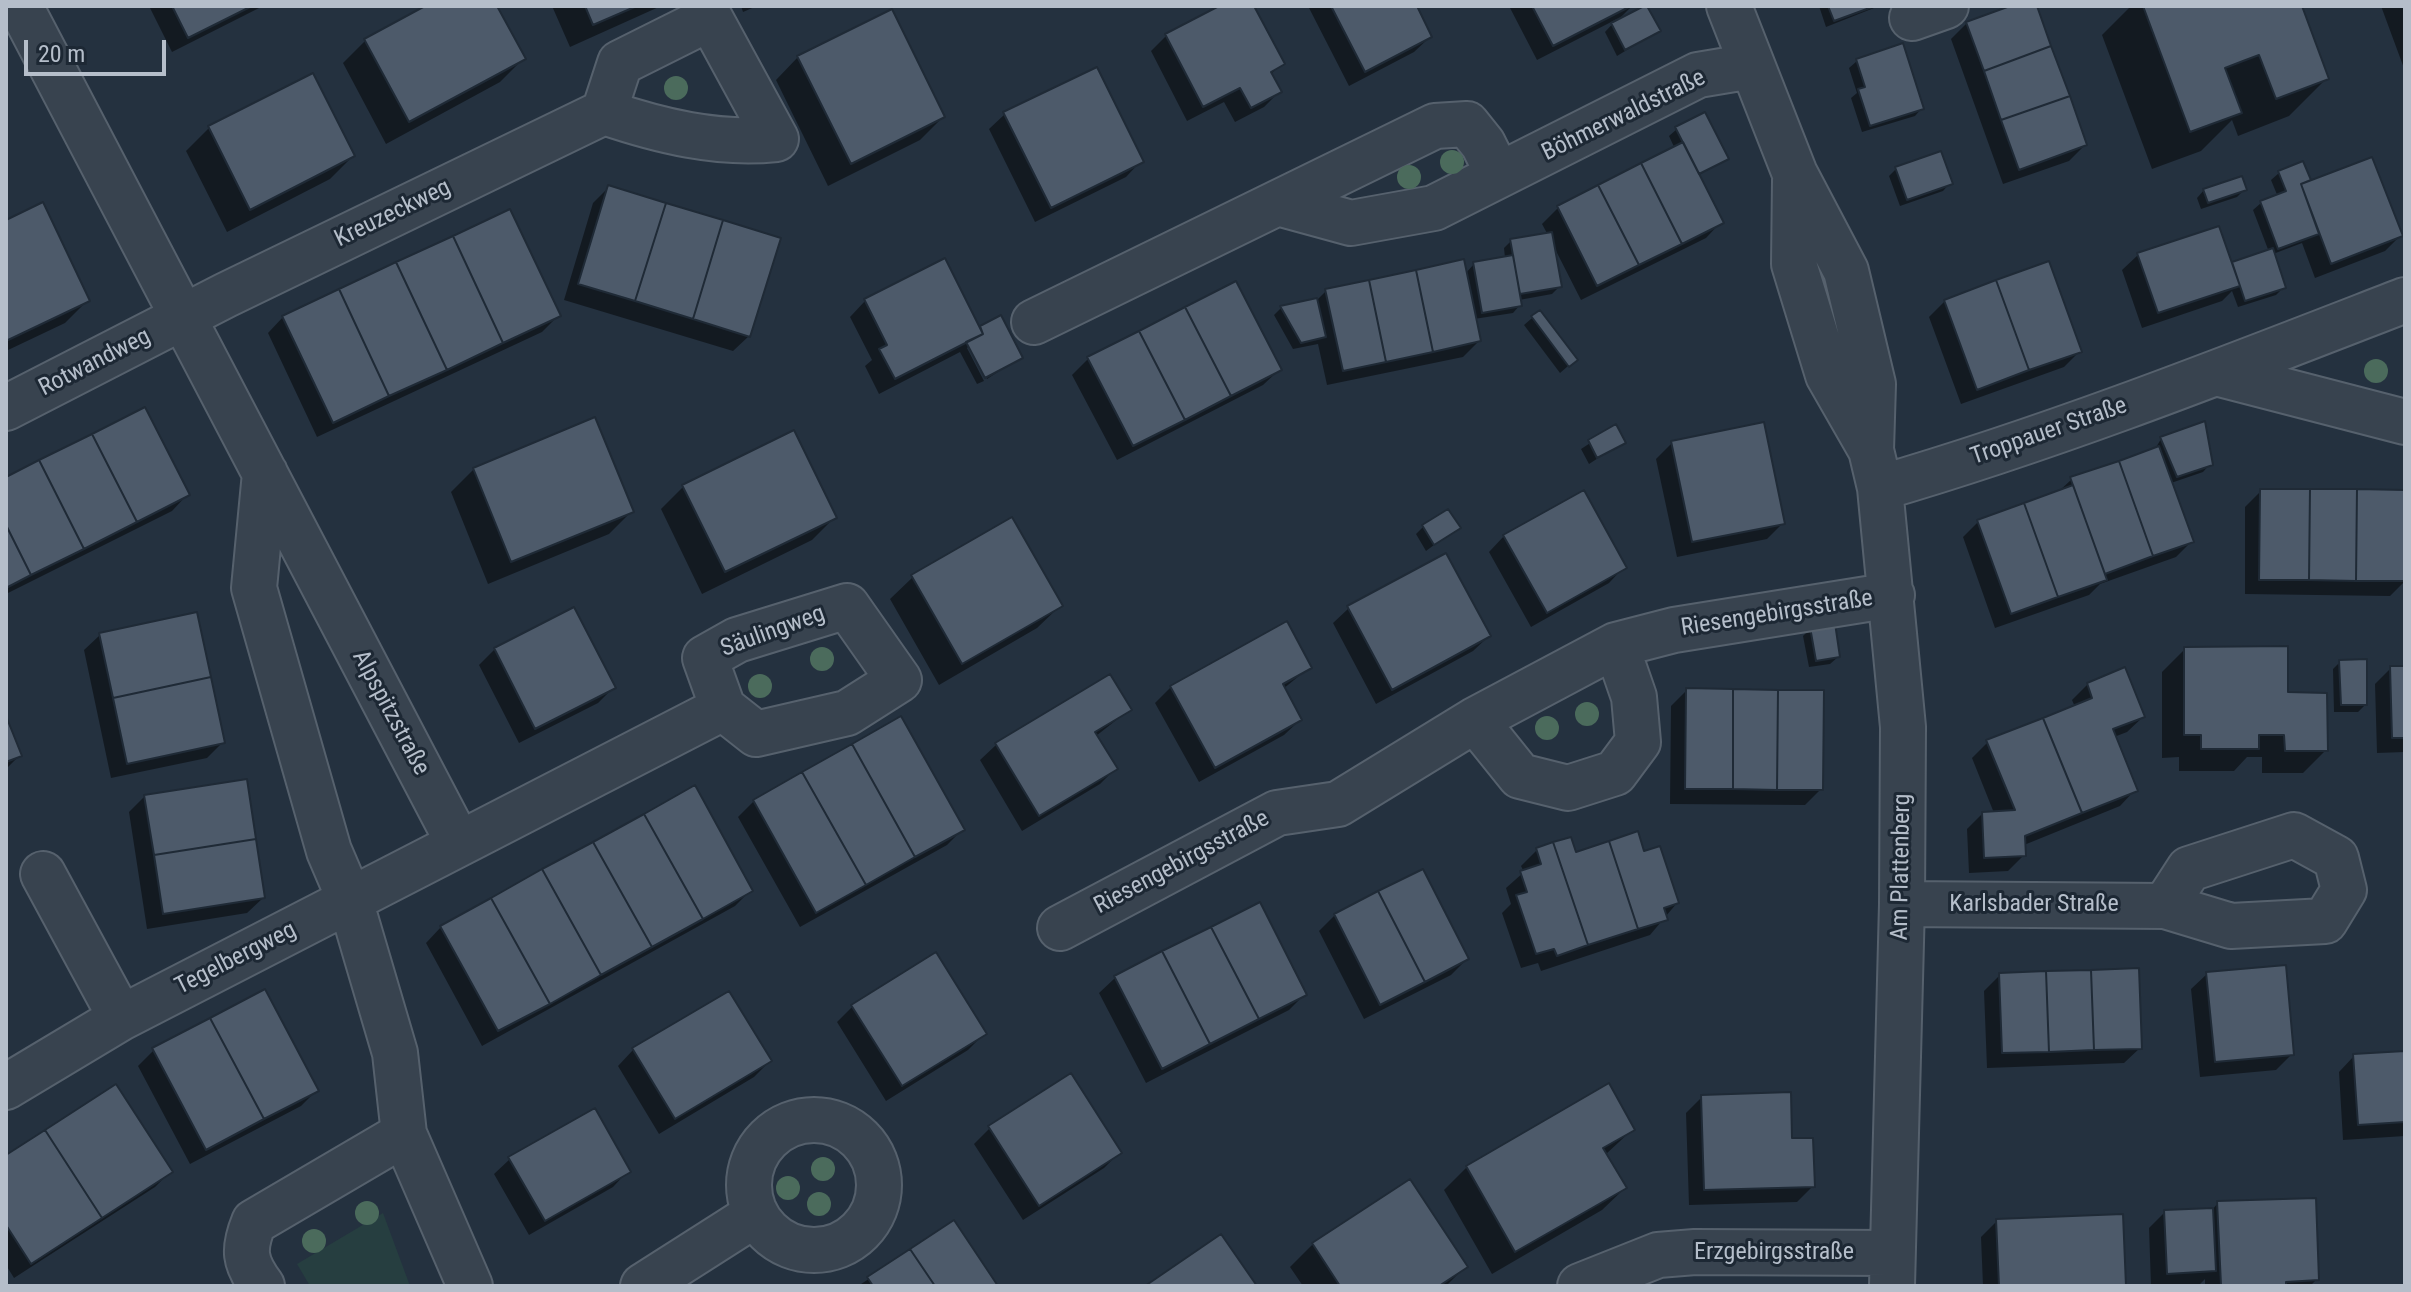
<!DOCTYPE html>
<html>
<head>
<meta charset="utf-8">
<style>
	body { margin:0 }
	#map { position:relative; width:2411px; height:1292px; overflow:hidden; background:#24313f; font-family:"Roboto Condensed",sans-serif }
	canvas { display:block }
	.frame { position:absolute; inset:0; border:8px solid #b5beca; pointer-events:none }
	.scale { position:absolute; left:24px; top:40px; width:142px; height:36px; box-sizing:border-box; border:4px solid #b5beca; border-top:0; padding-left:10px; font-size:24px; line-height:28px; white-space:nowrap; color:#b5beca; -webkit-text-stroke:6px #1d2834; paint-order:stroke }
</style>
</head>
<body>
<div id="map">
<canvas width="2411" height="1292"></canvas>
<div class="frame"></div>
<div class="scale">20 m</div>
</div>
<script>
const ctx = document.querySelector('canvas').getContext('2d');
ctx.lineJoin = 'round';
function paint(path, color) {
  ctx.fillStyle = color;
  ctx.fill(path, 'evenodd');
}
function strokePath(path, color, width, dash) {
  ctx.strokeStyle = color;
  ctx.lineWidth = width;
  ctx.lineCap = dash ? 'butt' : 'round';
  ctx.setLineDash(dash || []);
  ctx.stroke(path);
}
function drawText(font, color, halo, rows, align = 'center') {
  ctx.font = font + ' "Roboto Condensed",sans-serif';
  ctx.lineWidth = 6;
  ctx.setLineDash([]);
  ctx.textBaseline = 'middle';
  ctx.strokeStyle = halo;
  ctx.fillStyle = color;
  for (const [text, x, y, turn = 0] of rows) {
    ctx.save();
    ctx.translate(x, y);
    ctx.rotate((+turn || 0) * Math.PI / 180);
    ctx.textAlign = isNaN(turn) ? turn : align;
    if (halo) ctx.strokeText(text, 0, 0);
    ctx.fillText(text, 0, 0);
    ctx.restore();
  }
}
paint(new Path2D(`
	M383 1213 410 1286H310L297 1264Z`), '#263e40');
paint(new Path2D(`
	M149 6H263L172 52Z
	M429 6H495L523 59 500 82 386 144 343 63 366 40Z
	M552 6H661L570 47Z
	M741 6H757L743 12Z
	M1224 6H1252L1282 63 1270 75 1279 92 1264 107 1235 122 1224 102 1187 121 1151 51 1166 36Z
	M1308 6H1414L1430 37 1414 52 1349 86Z
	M1509 6H1632L1616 22 1658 31 1617 56 1605 32 1617 19 1537 60Z
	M1819 6H1879L1826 27Z
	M2016 6H2035L2085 145 2069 161 2003 184 1951 39 1967 23Z
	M2131 6H2300L2327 78 2289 116 2238 136 2232 120 2201 151 2152 169 2102 35Z
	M2381 6H2405V71Z
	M798 57 943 117 920 140 828 186 776 80Z
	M1857 61 1922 108 1915 116 1862 132 1851 98 1857 93 1849 68Z
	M312 76 353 156 330 179 227 232 186 151 209 128Z
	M1005 114 1141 161 1126 177 1035 222 989 129Z
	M1677 129 1726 158 1698 176 1721 222 1706 238 1581 300 1554 247 1560 286 1552 294 1519 300 1520 305 1513 313 1474 319 1479 341 1463 357 1327 385 1318 344 1293 349 1274 315 1281 308 1317 300 1326 291 1465 274 1474 264 1505 258 1504 248 1511 241 1548 235 1542 224 1558 208 1675 149 1669 136Z
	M2302 164 2310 183 2400 236 2385 251 2315 278 2302 243 2273 254 2284 287 2276 295 2238 307 2232 291 2222 301 2142 328 2122 270 2138 255 2231 266 2269 252 2253 210 2261 203 2278 197 2271 180 2279 173Z
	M1896 169 1950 183 1943 191 1900 206 1889 176Z
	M609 187 749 336 733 351 564 300 593 203Z
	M2245 189 2237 197 2201 209 2197 198 2204 190Z
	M6 222 88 300 65 323 6 351Z
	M1235 284 1279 370 1263 385 1117 460 1072 375 1088 359Z
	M865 301 981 328 1021 357 987 379 970 345 967 348 984 381 977 384 960 352 879 394 865 366 872 360 850 317Z
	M1945 301 2080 351 2064 367 1961 404 1929 317Z
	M1539 312 1575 360 1560 373 1524 325Z
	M558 316 542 332 317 437 268 333 283 317Z
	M1615 427 1623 442 1589 464 1581 449Z
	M2161 439 2210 464 2203 472 2171 483 2192 541 2176 557 2100 584 2089 595 1995 628 1963 537 1978 522 2058 492 2072 479 2155 449Z
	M1672 443 1783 523 1767 539 1677 557 1656 459Z
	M474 469 632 511 609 534 488 584 451 492Z
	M6 479 187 495 172 511 6 594Z
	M684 486 835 517 812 540 702 594 661 509Z
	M2261 491 2405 492V581L2390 596 2245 594V507Z
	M1423 527H1458L1426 551 1416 534Z
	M1504 536 1624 567 1609 583 1531 627 1489 552Z
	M913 577 1060 606 1037 628 939 685 890 599Z
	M1349 608 1489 636 1473 651 1376 704 1333 623Z
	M1286 624 1310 667 1283 689 1300 720 1284 735 1199 782 1155 703 1171 687Z
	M1811 628 1838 657 1830 664 1809 667 1803 636Z
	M100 635 223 742 207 758 111 778 84 650Z
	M495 649 613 688 598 703 519 743 479 665Z
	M2185 649 2286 694 2326 750 2303 773H2262V757H2247L2234 771H2179V757L2162 758V672Z
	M2340 662 2365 705 2358 712H2334L2333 669Z
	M2405 667V752L2377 753 2375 684 2391 668Z
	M1109 677 1129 710 1096 736 1115 769 1100 784 1022 831 980 760 996 745Z
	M2088 684 2143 717 2127 732 2114 737 2135 790 2120 806 2024 845V855L2008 871 1969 873 1967 829 1983 813H1994L1972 758 1988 742 2075 707 2072 700Z
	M1687 690 1821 789 1805 805 1670 804 1671 706Z
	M6 721 20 755 6 769Z
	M145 796 263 898 247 913 147 929 129 812Z
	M754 801 963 829 947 845 800 927 738 817Z
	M1537 850 1575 854 1677 903 1650 935 1541 971 1538 963 1521 968 1502 913 1511 904 1506 888 1524 872 1521 866Z
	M751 890 735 906 482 1046 426 943 441 927Z
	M1335 915 1467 959 1451 975 1364 1019 1319 931Z
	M2207 974 2292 1054 2276 1070 2200 1077 2191 989Z
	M2000 975 2140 1048 2124 1063 1987 1068 1984 991Z
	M1115 978 1305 994 1289 1010 1146 1083 1099 993Z
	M852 1007 984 1034 968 1050 886 1101 837 1022Z
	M154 1050 317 1090 301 1106 190 1164 138 1066Z
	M633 1050 770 1061 754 1077 659 1134 618 1066Z
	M2405 1053V1136L2343 1140 2339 1072 2354 1056Z
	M1702 1097 1790 1140 1813 1186 1797 1202 1689 1205 1686 1113Z
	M990 1128 1119 1153 1104 1168 1023 1220 974 1144Z
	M1633 1129 1605 1155 1625 1188 1602 1210 1492 1274 1444 1190 1467 1167Z
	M6 1158 170 1172 155 1187 14 1278 6 1265Z
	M510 1159 628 1171 613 1187 529 1235 494 1174Z
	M2218 1203 2317 1279 2310 1286H2205V1279L2198 1286H2151L2149 1228 2165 1212 2212 1210Z
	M1997 1221 2124 1286H1983L1981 1237Z
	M954 1223 996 1286H858Z
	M1313 1244 1465 1267 1446 1286H1303L1290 1267Z`), '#0007');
const building = new Path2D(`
	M172 6H252L188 38Z
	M425 6H497L526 59 409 122 364 39Z
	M585 6H637L593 25Z
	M1219 6H1254L1285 64 1271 72 1282 92 1251 108 1240 88 1203 107 1165 34Z
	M1331 6H1417L1432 37 1365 72Z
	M1532 6H1631L1553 46Z
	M1644 6H1647L1661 31 1625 50 1611 23Z
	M1828 6H1875L1834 21Z
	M2010 6H2037L2051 46 1984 71 1966 22Z
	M2143 6H2302L2329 79 2276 99 2259 55 2243 61 2225 68 2242 113 2190 132Z
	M892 9 945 117 851 164 797 56Z
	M1903 43 1924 109 1870 126 1858 89 1865 87 1856 59Z
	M2051 46 2070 96 2001 120 1984 71Z
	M1097 67 1144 162 1051 208 1003 112Z
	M313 73 355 156 250 210 208 126Z
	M2070 96 2087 145 2019 170 2001 120Z
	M1705 112 1729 159 1699 174 1675 127Z
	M1683 142 1724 223 1682 244 1641 163Z
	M1941 151 1953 184 1907 200 1895 167Z
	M2372 157 2403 236 2331 264 2301 184Z
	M2303 161 2311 180 2301 184 2319 234 2278 249 2260 201 2286 191 2278 171Z
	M1641 163 1682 244 1639 265 1598 185Z
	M2242 176 2247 190 2208 203 2203 189Z
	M608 185 666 203 635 301 578 284Z
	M1598 185 1639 265 1597 286 1557 206Z
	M43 202 90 301 6 341V220Z
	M666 203 723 220 693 319 635 301Z
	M510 209 561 316 503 343 453 236Z
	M723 220 781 238 750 337 693 319Z
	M2219 226 2240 286 2158 313 2137 253Z
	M1552 232 1562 287 1520 294 1510 239Z
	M453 236 503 343 447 370 396 262Z
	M2273 248 2286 288 2245 301 2232 262Z
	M1513 255 1522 306 1482 313 1473 262Z
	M945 258 983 334 895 379 879 349 887 345 864 299Z
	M1464 259 1481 341 1433 352 1416 270Z
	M2049 261 2082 352 2029 370 1996 280Z
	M396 262 447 370 389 396 339 289Z
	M1416 270 1433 352 1386 362 1369 280Z
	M1369 280 1386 362 1343 371 1325 289Z
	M1996 280 2029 370 1977 390 1944 300Z
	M1236 281 1282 370 1231 396 1185 307Z
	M339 289 389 396 333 423 282 316Z
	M1317 298 1326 337 1301 343 1280 306Z
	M1185 307 1231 396 1185 420 1139 331Z
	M1540 310 1578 360 1569 367 1531 316Z
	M1001 315 1023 358 985 378 966 342 983 334 980 326Z
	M1139 331 1185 420 1133 446 1087 357Z
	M145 407 190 495 137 522 92 434Z
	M595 417 634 512 511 562 473 468Z
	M2205 421 2213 465 2177 477 2160 437Z
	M1764 422 1785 524 1692 542 1671 441Z
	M1616 424 1626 443 1597 458 1588 440Z
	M794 430 837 518 725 572 682 485Z
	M92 434 137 522 84 549 39 460Z
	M2159 446 2194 542 2153 556 2119 461Z
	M39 460 84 549 31 575 6 525V477Z
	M2119 461 2153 556 2105 574 2070 477Z
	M2073 485 2107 580 2058 597 2024 503Z
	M2260 489H2310L2309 580H2259Z
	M2310 489H2357L2356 581 2309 580Z
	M2357 489 2405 490V581H2356Z
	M1584 490 1627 568 1547 613 1503 535Z
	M2024 503 2058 597 2011 614 1977 520Z
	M1448 509 1461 528 1434 545 1422 525Z
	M1012 517 1063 606 962 664 911 575Z
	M6 525 31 575 6 588Z
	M1446 553 1491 636 1392 690 1347 606Z
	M574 607 616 688 535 729 494 648Z
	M197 612 211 677 113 698 99 633Z
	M1287 621 1312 668 1283 684 1302 720 1215 768 1170 686Z
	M1835 623 1840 657 1816 661 1810 627Z
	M2288 646V692L2327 693 2328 751H2285L2284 735H2259V749H2201V735H2184V647Z
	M2367 659V705H2341L2339 660Z
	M2390 666H2405V738H2392Z
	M2125 667 2145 717 2113 729 2138 791 2082 813 2043 718 2092 698 2087 683Z
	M1110 674 1132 710 1095 732 1118 769 1039 816 995 743Z
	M211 677 225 743 127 764 113 698Z
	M1686 688 1733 689V789H1685Z
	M1733 689 1778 690 1777 790 1733 789Z
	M1778 690H1824L1823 790H1777Z
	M6 716 22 756 6 762Z
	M901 716 965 830 915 857 852 744Z
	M2043 718 2082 813 2025 836 2026 856 1984 858 1982 812 2015 810 1986 740Z
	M852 744 915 857 866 885 802 772Z
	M802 772 866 885 816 913 753 800Z
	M247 779 256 839 154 855 144 795Z
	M695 785 753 891 703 919 644 814Z
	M644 814 703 919 652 947 593 842Z
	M1638 831 1644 851 1660 846 1679 903 1664 908 1668 920 1638 929 1609 841Z
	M1571 837 1576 852 1609 841 1638 929 1588 945 1553 842Z
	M256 839 265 898 163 914 154 855Z
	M593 842 652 947 601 975 542 869Z
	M1553 842 1588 945 1557 956 1554 949 1536 954 1516 895 1527 892 1520 871 1541 864 1536 848Z
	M542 869 601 975 550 1004 491 898Z
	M1423 869 1469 959 1425 982 1378 891Z
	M1378 891 1425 982 1380 1005 1334 914Z
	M491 898 550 1004 498 1031 440 926Z
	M1260 902 1307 995 1259 1019 1211 927Z
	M1211 927 1259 1019 1210 1044 1162 951Z
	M1162 951 1210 1044 1162 1069 1114 976Z
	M936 952 987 1034 902 1086 851 1005Z
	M2286 965 2294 1055 2215 1062 2206 972Z
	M2139 968 2142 1049 2094 1050 2091 970Z
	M2091 970 2094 1050 2049 1052 2046 971Z
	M2046 971 2049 1052 2002 1053 1999 973Z
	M265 989 319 1091 264 1119 210 1018Z
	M729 991 772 1061 675 1119 632 1048Z
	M210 1018 264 1119 206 1150 152 1048Z
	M2405 1051V1122L2358 1125 2353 1054Z
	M1071 1073 1122 1153 1039 1206 988 1126Z
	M1609 1083 1635 1130 1603 1148 1627 1188 1515 1252 1466 1166Z
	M116 1084 173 1172 102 1218 45 1130Z
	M1791 1092 1792 1138H1813L1815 1187 1704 1190 1701 1095Z
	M595 1108 631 1172 545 1221 508 1157Z
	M45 1130 102 1218 31 1264 6 1225V1155Z
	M1410 1179 1468 1267 1439 1286H1340L1312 1243Z
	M2316 1198 2319 1280 2286 1282V1286L2221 1285 2217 1201Z
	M2213 1208 2216 1271 2167 1274 2164 1210Z
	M2123 1214 2126 1286H1999L1996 1219Z
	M954 1220 998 1286H935L910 1249Z
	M1221 1234 1257 1286H1145Z
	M910 1249 935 1286H873L867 1277Z`);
paint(building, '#4d5a6a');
strokePath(building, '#1f2a36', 2);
const minor = new Path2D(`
	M1729 6 1795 174 1846 271 1873 384 1871 450 1880 488 1903 727 1902 904 1892 1286
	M1912 18 1946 6
	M1795 180 1794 264 1828 375 1871 450
	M1278 203 1351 223 1434 208 1698 75 1752 66
	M1034 322 1435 126 1467 124 1483 144 1498 174
	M2216 373 2405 422
	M6 408 226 295 604 112C660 131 717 145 776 139L710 18 620 63 604 112
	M265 473 254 588 329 851 350 900 395 1053 404 1134 470 1286
	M1880 488C2058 436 2232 367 2405 300
	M1475 720 1520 776 1568 788 1615 773 1638 742 1634 697 1616 645
	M459 844 723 708 756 734 847 713 899 680 847 606 737 640 705 658 723 708
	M43 874 121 1018
	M1902 904 2165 906 2231 926 2325 921 2344 890 2336 858 2294 835 2189 869 2165 906
	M1060 928 1277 813 1338 804 1475 720 1616 645 1674 630 1892 595
	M6 1087 121 1018 459 844 20 6
	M749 1185a65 65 0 1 1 130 0a65 65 0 1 1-130 0Z
	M262 1286C244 1262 243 1249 254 1222L404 1134
	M643 1286 756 1214
	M1580 1286 1658 1255 1695 1252 1891 1253`);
strokePath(minor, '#56616d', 48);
strokePath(minor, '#38434f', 44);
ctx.fillStyle = '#4b6b5c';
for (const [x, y] of [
	[676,88],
	[1452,162],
	[1409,177],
	[2376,371],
	[822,659],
	[760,686],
	[1587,714],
	[1547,728],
	[823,1169],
	[788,1188],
	[819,1204],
	[367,1213],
	[314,1241]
]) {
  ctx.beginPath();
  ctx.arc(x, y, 12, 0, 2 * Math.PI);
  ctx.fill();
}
drawText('24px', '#b5beca', '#1d2834', [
	["Böhmerwaldstraße",1624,116,-26],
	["Kreuzeckweg",393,214,-26],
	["Rotwandweg",95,363,-27],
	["Troppauer Straße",2049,432,-19],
	["Riesengebirgsstraße",1777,614,-9],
	["Säulingweg",773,632,-20],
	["Alpspitzstraße",390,713,62],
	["Riesengebirgsstraße",1182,863,-28],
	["Am Plattenberg",1902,867,-89],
	["Karlsbader Straße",2034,905],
	["Tegelbergweg",236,959,-27],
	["Erzgebirgsstraße",1774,1253]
]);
</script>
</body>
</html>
